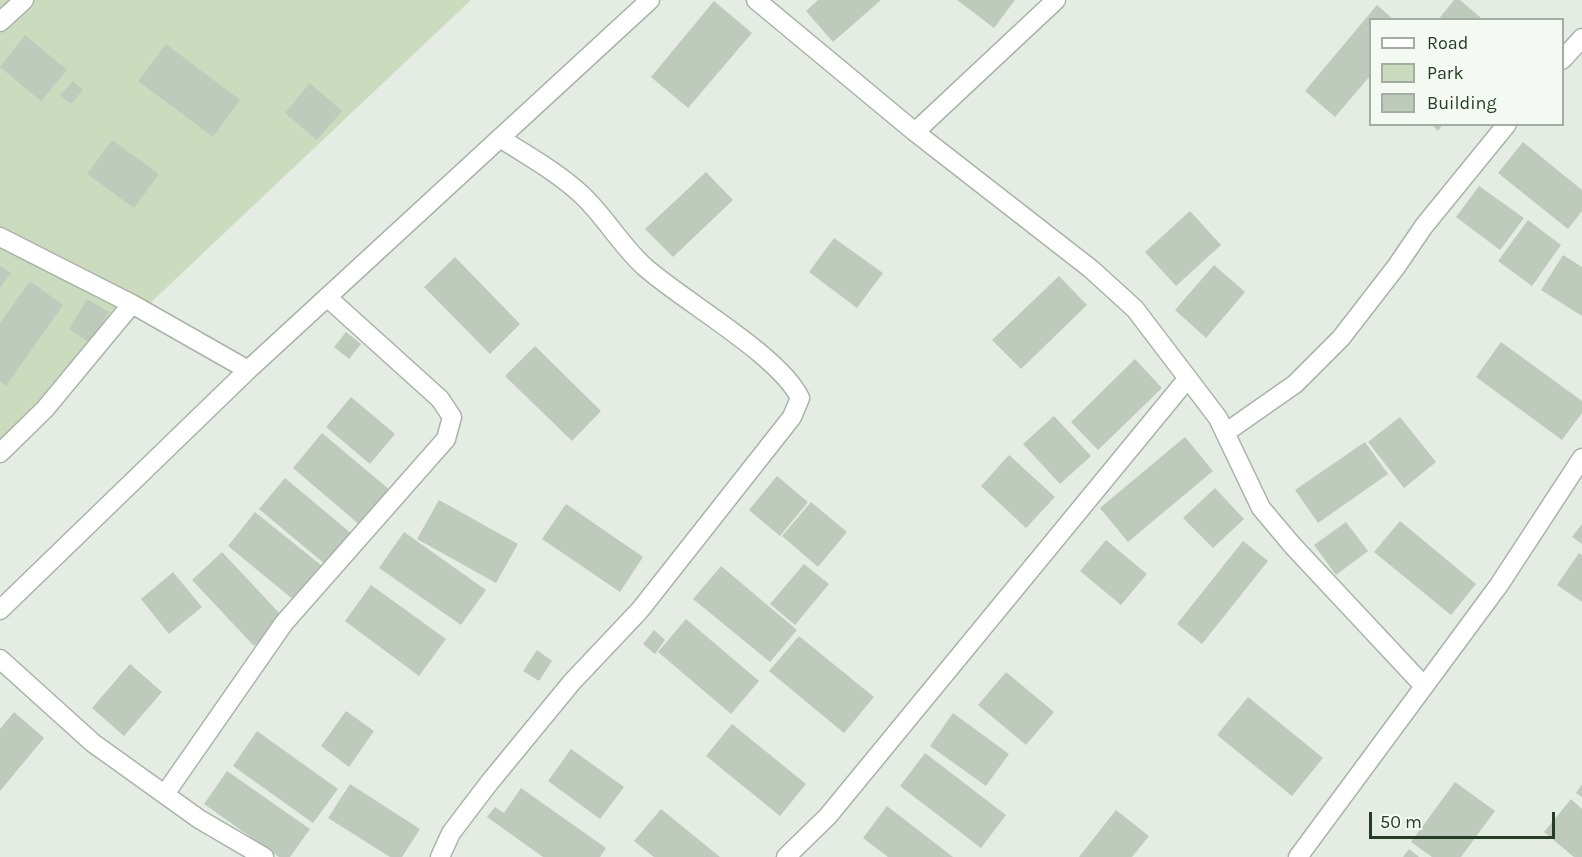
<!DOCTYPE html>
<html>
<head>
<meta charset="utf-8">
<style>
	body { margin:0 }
	#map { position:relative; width:1582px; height:857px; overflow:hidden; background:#e5ece4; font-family:Karla,sans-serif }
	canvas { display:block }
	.legend { position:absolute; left:1369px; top:18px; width:195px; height:108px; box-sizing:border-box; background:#f5f9f4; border:2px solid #a1aea1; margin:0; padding:8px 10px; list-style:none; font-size:18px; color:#243d25 }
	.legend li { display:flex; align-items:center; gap:12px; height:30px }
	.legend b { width:30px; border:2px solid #a1aea1 }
	.scale { position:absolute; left:1369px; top:812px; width:186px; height:27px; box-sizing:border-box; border:3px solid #243d25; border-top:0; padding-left:8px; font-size:18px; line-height:21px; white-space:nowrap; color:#243d25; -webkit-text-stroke:4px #f5f9f4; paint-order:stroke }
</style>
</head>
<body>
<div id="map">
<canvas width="1582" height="857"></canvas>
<ul class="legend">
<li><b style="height:8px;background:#fff"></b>Road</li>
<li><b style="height:16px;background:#cbdcbe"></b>Park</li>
<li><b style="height:16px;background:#becabc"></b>Building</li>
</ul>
<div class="scale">50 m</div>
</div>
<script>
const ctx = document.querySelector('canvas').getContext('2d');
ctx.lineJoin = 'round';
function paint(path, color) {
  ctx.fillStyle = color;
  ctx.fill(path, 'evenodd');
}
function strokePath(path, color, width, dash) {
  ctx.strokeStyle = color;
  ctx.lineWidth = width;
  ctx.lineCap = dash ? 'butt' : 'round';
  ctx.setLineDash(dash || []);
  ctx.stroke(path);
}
paint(new Path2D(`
	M0 0H471L0 445Z`), '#cbdcbe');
paint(new Path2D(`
	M818 0H881L833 42 806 11Z
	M957 0H1015L994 28Z
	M1454 0H1460L1481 18 1438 20Z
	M714 1 752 33 688 108 651 77Z
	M1377 5 1394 20H1370V76L1335 117 1305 91Z
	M25 35 67 70 41 101 0 67Z
	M166 44 240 100 213 137 138 81Z
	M73 81 83 90 71 104 60 95Z
	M310 83 342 111 317 140 285 113Z
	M1431 124H1443L1438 131Z
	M112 140 159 174 134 208 87 174Z
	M1523 142 1582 190V211L1568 229 1498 173Z
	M706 172 733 200 673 257 645 229Z
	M1479 186 1524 218 1500 250 1456 217Z
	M1190 211 1221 245 1176 286 1145 252Z
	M1528 220 1561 245 1532 286 1498 261Z
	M834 238 883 273 857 308 809 272Z
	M1563 255 1582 267V316L1541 290Z
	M455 257 520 324 490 354 424 287Z
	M1214 265 1245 292 1206 338 1175 310Z
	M0 266 11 273 0 288Z
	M1059 276 1087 305 1021 369 992 340Z
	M30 281 63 305 6 386 0 381V323Z
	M87 299 109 312 90 343 69 329Z
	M346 332 361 344 349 359 334 347Z
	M1501 342 1582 401V413L1562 440 1476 377Z
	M535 346 601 411 572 441 505 376Z
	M1135 359 1162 388 1098 450 1071 422Z
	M351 397 395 434 370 464 326 427Z
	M1054 416 1091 456 1060 484 1023 444Z
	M1400 417 1436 462 1404 488 1368 442Z
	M322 433 391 491 361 526 293 468Z
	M1185 437 1213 471 1128 542 1100 508Z
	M1365 442 1388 474 1318 523 1295 490Z
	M1009 455 1055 497 1026 528 981 486Z
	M777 476 808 502 780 536 749 510Z
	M285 478 352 534 326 565 259 509Z
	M1215 488 1244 519 1213 548 1183 518Z
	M439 500 518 544 496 583 417 539Z
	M811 502 847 532 818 567 782 536Z
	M566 504 643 557 620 592 542 539Z
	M255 512 322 566 295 601 228 546Z
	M1400 521 1476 584 1451 615 1374 552Z
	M1346 522 1368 551 1336 575 1314 545Z
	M1582 524V544L1572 537Z
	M404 532 486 590 461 625 379 568Z
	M1106 540 1147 574 1121 605 1080 571Z
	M1243 541 1268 561 1202 644 1177 624Z
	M222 552 284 618 254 646 192 580Z
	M1579 553 1582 555V602L1557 585Z
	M804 564 829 584 795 625 770 604Z
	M721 566 797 630 770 662 693 599Z
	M173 572 202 607 169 634 141 599Z
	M371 585 446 639 419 676 345 621Z
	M686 619 759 681 731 714 658 652Z
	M654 630 665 640 655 654 643 644Z
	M799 636 874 697 844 733 769 671Z
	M537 650 552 661 539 681 523 671Z
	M130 664 162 692 124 736 92 708Z
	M1006 672 1054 712 1026 745 978 705Z
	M1248 697 1323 758 1292 796 1217 735Z
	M346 711 374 731 349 767 321 746Z
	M14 712 44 738 0 791V729Z
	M953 713 1009 754 986 786 930 746Z
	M732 724 806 784 780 816 706 756Z
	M257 731 338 789 313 823 233 766Z
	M571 749 624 787 600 819 548 781Z
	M925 753 1006 815 981 848 900 786Z
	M227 771 310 829 290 857H279L204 804Z
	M1455 782 1495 811 1461 857H1432L1411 842Z
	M350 784 420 829 402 857H390L328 818Z
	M1582 784V797L1576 793Z
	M521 788 606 848 600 857H543L487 817 495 807 504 813Z
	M1571 799 1582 809V857H1574L1544 832Z
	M887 806 953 857H888L863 838Z
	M661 809 720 857H654L634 841Z
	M1116 810 1149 836 1132 857H1079Z
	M1409 849 1419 857H1403Z`), '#becabc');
const street = new Path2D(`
	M756 0 915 132 1091 269 1135 309 1218 418 1261 508 1293 546 1424 686
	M0 22 24 0
	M1562 60 1582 38
	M915 132 1056 0
	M0 237 132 304 248 370
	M1225 433 1295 384 1341 338 1396 267 1424 226 1507 124
	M0 453 45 409 132 304
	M0 610 248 370 650 0
	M0 659 93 743 199 819 264 857
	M165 794 284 623 446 439 452 417 440 399 327 297
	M440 857 451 833 489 783 572 682 640 610 792 417 800 398C779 355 686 303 646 268 622 247 606 218 583 196 559 173 528 156 500 138
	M786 857 828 816 1188 378
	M1298 857 1499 585 1582 458`);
strokePath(street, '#a7b4a7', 21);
strokePath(street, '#fff', 18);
</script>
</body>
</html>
